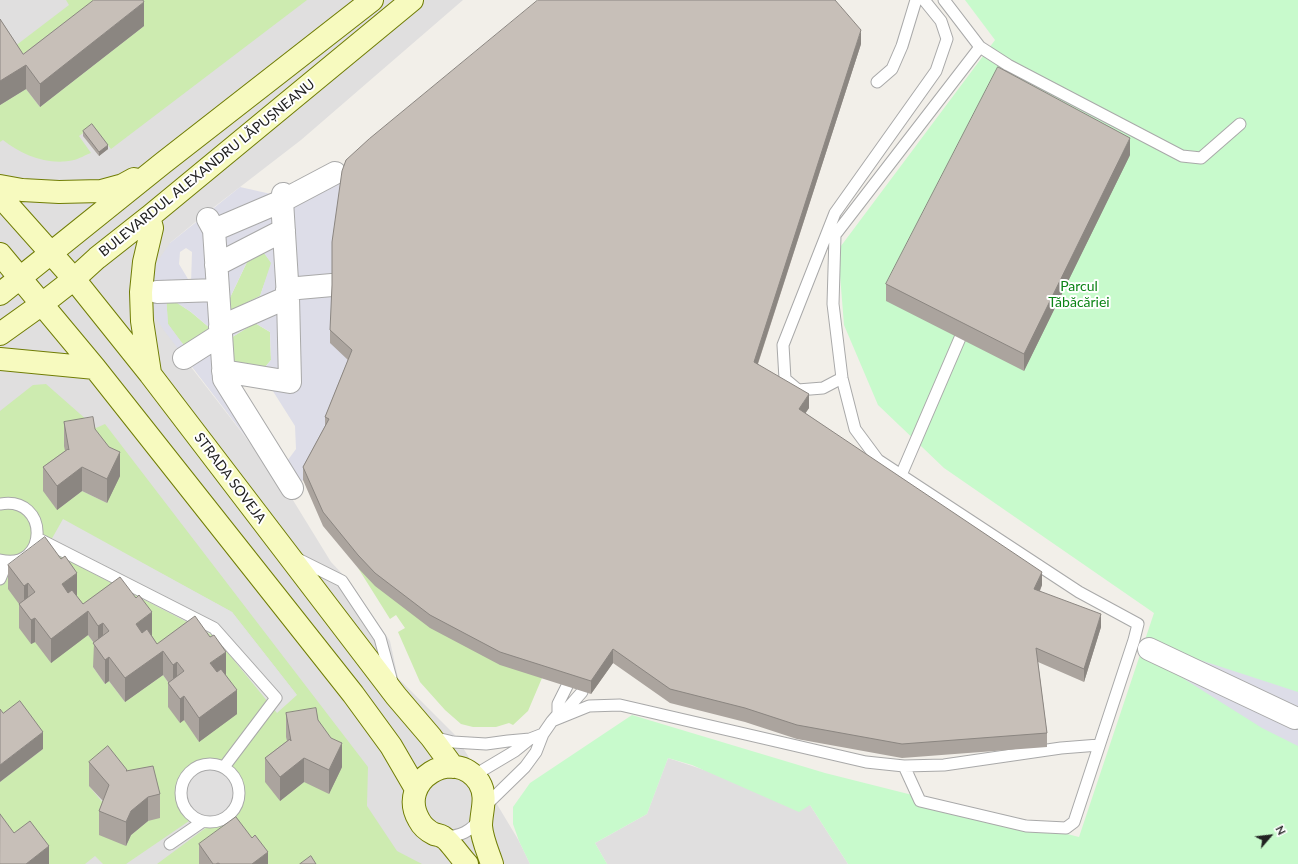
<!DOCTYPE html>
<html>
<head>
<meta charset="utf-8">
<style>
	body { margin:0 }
	#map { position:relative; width:1298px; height:864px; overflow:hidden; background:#f2efe9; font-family:Lato,sans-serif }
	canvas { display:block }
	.north { position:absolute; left:1250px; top:816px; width:40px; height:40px; -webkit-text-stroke:3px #fff; paint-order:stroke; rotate:62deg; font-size:11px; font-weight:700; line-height:16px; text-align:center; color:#222 }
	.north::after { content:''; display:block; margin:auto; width:14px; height:18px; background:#222; clip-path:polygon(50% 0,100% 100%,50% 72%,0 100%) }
</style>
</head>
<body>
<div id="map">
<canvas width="1298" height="864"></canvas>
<div class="north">N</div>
</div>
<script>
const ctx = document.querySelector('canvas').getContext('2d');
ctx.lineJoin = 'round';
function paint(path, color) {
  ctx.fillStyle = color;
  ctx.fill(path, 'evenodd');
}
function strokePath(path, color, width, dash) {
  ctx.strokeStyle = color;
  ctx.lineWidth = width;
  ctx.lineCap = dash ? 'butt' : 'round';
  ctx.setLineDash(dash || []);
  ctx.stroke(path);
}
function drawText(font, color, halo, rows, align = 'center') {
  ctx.font = font + ' Lato,sans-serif';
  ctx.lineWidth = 4;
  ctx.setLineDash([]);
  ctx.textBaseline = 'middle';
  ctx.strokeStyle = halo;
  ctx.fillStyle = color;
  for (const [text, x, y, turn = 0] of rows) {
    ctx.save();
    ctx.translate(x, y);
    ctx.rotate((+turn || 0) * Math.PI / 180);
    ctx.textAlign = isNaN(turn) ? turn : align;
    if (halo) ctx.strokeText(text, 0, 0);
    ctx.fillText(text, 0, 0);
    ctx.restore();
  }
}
paint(new Path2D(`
	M0 0H463L301 140 205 214 170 243 184 358 288 492 331 562 351 583 390 641 398 678 456 736 519 841 530 864H0Z
	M668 758 810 805 848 864H607L595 843 647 814Z`), '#e0dfdf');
paint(new Path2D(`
	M66 0H116L23 78 6 53 69 5Z
	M139 0H307L111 149 93 126 79 136 91 153C85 155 79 159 74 160 48 166 22 155 3 140L0 142V105L26 89 40 107 144 26Z
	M264 253 272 263 260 296 232 310 227 304 247 262Z
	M166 295 191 312 211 329 188 351 168 324Z
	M255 323 270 332 271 360 261 372 227 365 229 339Z
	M46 384 96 428 105 424 368 767 367 806 397 851 422 864H157L207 827 228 821 243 801 236 770 211 761 185 771 178 798 189 821 126 864H103L95 856 85 864H49L0 832V782L43 749 0 727V411L33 385ZM69 473 107 503 82 491 57 510ZM63 520 232 612 297 695 214 636ZM35 616 136 648 237 714 184 720 173 689 163 675 125 702 109 681 105 684 93 667 98 649 88 635 35 642ZM291 764 304 782 280 801ZM89 786 148 821 131 835 126 846 108 809Z
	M358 568 542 678 528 711 513 725 509 723 496 727H473L461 724 445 710 420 682 398 632 405 628 396 615 390 619Z`), '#cdebb0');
paint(new Path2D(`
	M965 0H1298V864H848L810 805 799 812 692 765 668 758 647 814 595 843 607 864H530L519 841 513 824V807L530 783 632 715 825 773 1079 837 1154 613 944 468 878 405 844 325 838 250 995 40Z`), '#c8facc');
paint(new Path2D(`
	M63 519 232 612 297 695 277 713 214 636 46 549Z`), '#e2e2e2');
paint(new Path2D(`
	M331 167 342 184 352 364 329 432 303 480 288 492 166 333 154 316 151 292 155 265 170 243 240 187 271 194ZM186 248 192 252 191 284 179 264 180 252ZM264 253 271 263 260 296 232 310 227 304 247 262ZM166 296 191 312 211 329 188 351 168 324ZM255 323 270 332 271 360 261 372 227 365 229 339ZM237 379 271 388 295 426 296 449 285 464Z
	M1151 644 1298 692V746L1262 728 1146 655Z`), '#dddde8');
const lane = new Path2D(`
	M944 0 980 47 1008 65 1182 156 1201 158 1240 124
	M877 82 892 69 902 46 916 0
	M842 378 823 388 798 390 785 379 783 345 835 213 936 71 947 39 941 21 924 0
	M901 475 960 338
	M0 504C50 495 49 572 0 560
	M37 538 214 628 276 698 224 767
	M296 558 342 581 380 638 392 682
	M0 579 7 562
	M558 714V704L567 686
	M552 721 589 706 620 705 866 762 904 766 944 765 1061 748 1099 745
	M433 737 453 742 486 744 508 741 530 739 543 734
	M181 793a29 29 0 1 1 58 0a29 29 0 1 1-58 0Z
	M904 766 920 801 1026 826 1066 828 1074 822 1134 640 1138 624 1079 592 878 460 855 429 842 378 833 304 835 235 980 47
	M473 776 515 751 530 739
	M484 807 525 767 536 752 543 734 552 721 558 714 567 709 582 692
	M444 837C460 836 471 832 480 818
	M170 844 202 822`);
const street = new Path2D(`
	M208 219 214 230 224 379 292 488
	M214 230 282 201 283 194
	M216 265 284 230
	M287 289 332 285
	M157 292 218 290
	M220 327 288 297 282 201 335 173
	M184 358 220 335
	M223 371 290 382 288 297
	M1149 649 1295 718`);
const secondary = new Path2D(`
	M0 186 22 190 59 192 101 191 123 185 134 179
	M0 196 74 279 150 374 396 696 431 737 453 767
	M149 217 152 228 144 262 141 292 142 321 150 373
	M0 254 95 368 353 694 391 746 416 789
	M0 294 163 163 372 0
	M0 334 42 304 74 279 97 258 149 217 412 0
	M0 359 95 368
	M467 864C461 858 449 840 443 837 440 835 437 835 434 834 428 831 422 826 419 820 396 781 454 745 479 782 488 797 481 811 481 826 482 839 488 852 492 864`);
strokePath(lane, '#a9a9a9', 13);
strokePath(street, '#a9a9a9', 24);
strokePath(secondary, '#707d05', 24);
strokePath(lane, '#fff', 11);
strokePath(street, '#fff', 22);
strokePath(secondary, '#f7fabf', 22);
paint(new Path2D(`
	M0 19 23 54 144 26 40 107 26 89 0 105Z
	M861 44 758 364 809 408 805 413 1042 585 1040 591 1101 627 1084 682 1038 662 1047 733V747L902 758 797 739 745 722 670 703 613 663 591 694 500 665 430 628 375 586 358 568 323 526 303 480V467L325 426V417L348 360 330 343V330Z
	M83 131 108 149 99 156 83 136Z
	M1130 155 1024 371 886 301V284Z
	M64 422 95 429 120 476 107 503 82 491 57 510 43 491V467L65 451 64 446Z
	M8 565 77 597 83 604 152 636 157 644 226 676 237 714 199 742 184 720 180 723 168 707V682L163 675 125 702 109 681 105 684 93 667 94 643 88 635 51 663 35 642 31 644 19 628V604L8 589Z
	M286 713 318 720 342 767 329 794 304 782 280 801 265 782V758L287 741 286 737Z
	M89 762 127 771 160 794V818L148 821 131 835 126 846 99 835V811L103 801 89 786Z
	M199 844 268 864H199Z`), '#aba49e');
paint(new Path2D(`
	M144 2V26L40 107V84Z
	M861 30V44L754 375V362Z
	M26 65V89L0 105V81Z
	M1130 138V155L1024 371V354Z
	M108 145V149L99 156V152Z
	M809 394V408L799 423V409Z
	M120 452V476L107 503V479Z
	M82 467V491L57 510V486Z
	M1042 572V585L1034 603V589Z
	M77 573V597L62 608V584Z
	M28 583V607L24 610V586Z
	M88 611V635L51 663V639Z
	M152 612V636L136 648V624Z
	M1101 614V627L1084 682V669Z
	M35 618V642L31 644V620Z
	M103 623V647L98 650V626Z
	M613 649V663L591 694V681Z
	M163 651V675L125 702V678Z
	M226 652V676L210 687V663Z
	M109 657V681L105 684V660Z
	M177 662V686L173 689V665Z
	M237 690V714L199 742V718Z
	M184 696V720L180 723V699Z
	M43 732V749L0 782V765Z
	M342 743V767L329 794V770Z
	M304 758V782L280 801V777Z
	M148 797V821L131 835 126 846V822L131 811Z
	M49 846V864H26Z
	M268 852V864H252Z`), '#8b8681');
const building = new Path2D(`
	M94 0H143L144 2 40 84 26 65 0 81V19L23 54Z
	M538 0H835L861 30 754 362 809 394 799 409 1042 572 1034 589 1101 614 1084 669 1036 648 1047 733 902 744 797 725 745 708 670 689 613 649 591 681 500 652 430 615 375 573 358 555 323 512 303 467 329 419 325 417 352 350 330 330 332 285V242L342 171 346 160 369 139Z
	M998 67 1130 138 1024 354 886 284Z
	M92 124 108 145 99 152 83 131Z
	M93 417 95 429 109 447 120 452 107 479 82 467 57 486 43 467 68 449 69 450 64 422Z
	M45 537 61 559 65 556 77 573 62 584 68 593 72 590 83 604 120 577 136 598 139 595 152 612 136 624 142 633 147 629 157 644 195 616 210 637 214 635 226 652 210 663 217 672 221 669 237 690 199 718 184 696 180 699 168 683 184 671 177 662 173 665 163 651 125 678 109 657 105 660 93 643 109 631 103 623 98 626 88 611 51 639 35 618 31 620 19 604 35 592 28 583 24 586 8 565Z
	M20 701 43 732 0 765V709L3 713Z
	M316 708 318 720 331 738 342 743 329 770 304 758 280 777 265 758 290 739 291 741 286 713Z
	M108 746 127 770 126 771 153 766 160 794 148 797 131 811 126 822 99 811 109 785 89 762Z
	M0 814 14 833 30 821 49 846 26 864H0Z
	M236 817 252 838 255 835 268 852 252 864H220L218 863 216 864H213L199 844Z
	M311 856 316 864H300Z`);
paint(building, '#c7bfb8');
strokePath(building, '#8b8681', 1);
drawText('14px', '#222', '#fff', [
	["BULEVARDUL ALEXANDRU LĂPUȘNEANU",207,168,-39],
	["STRADA SOVEJA",230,478,53]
]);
drawText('14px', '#0c8416', '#fff', [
	["Parcul",1079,286],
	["Tăbăcăriei",1079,302]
]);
</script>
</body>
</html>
